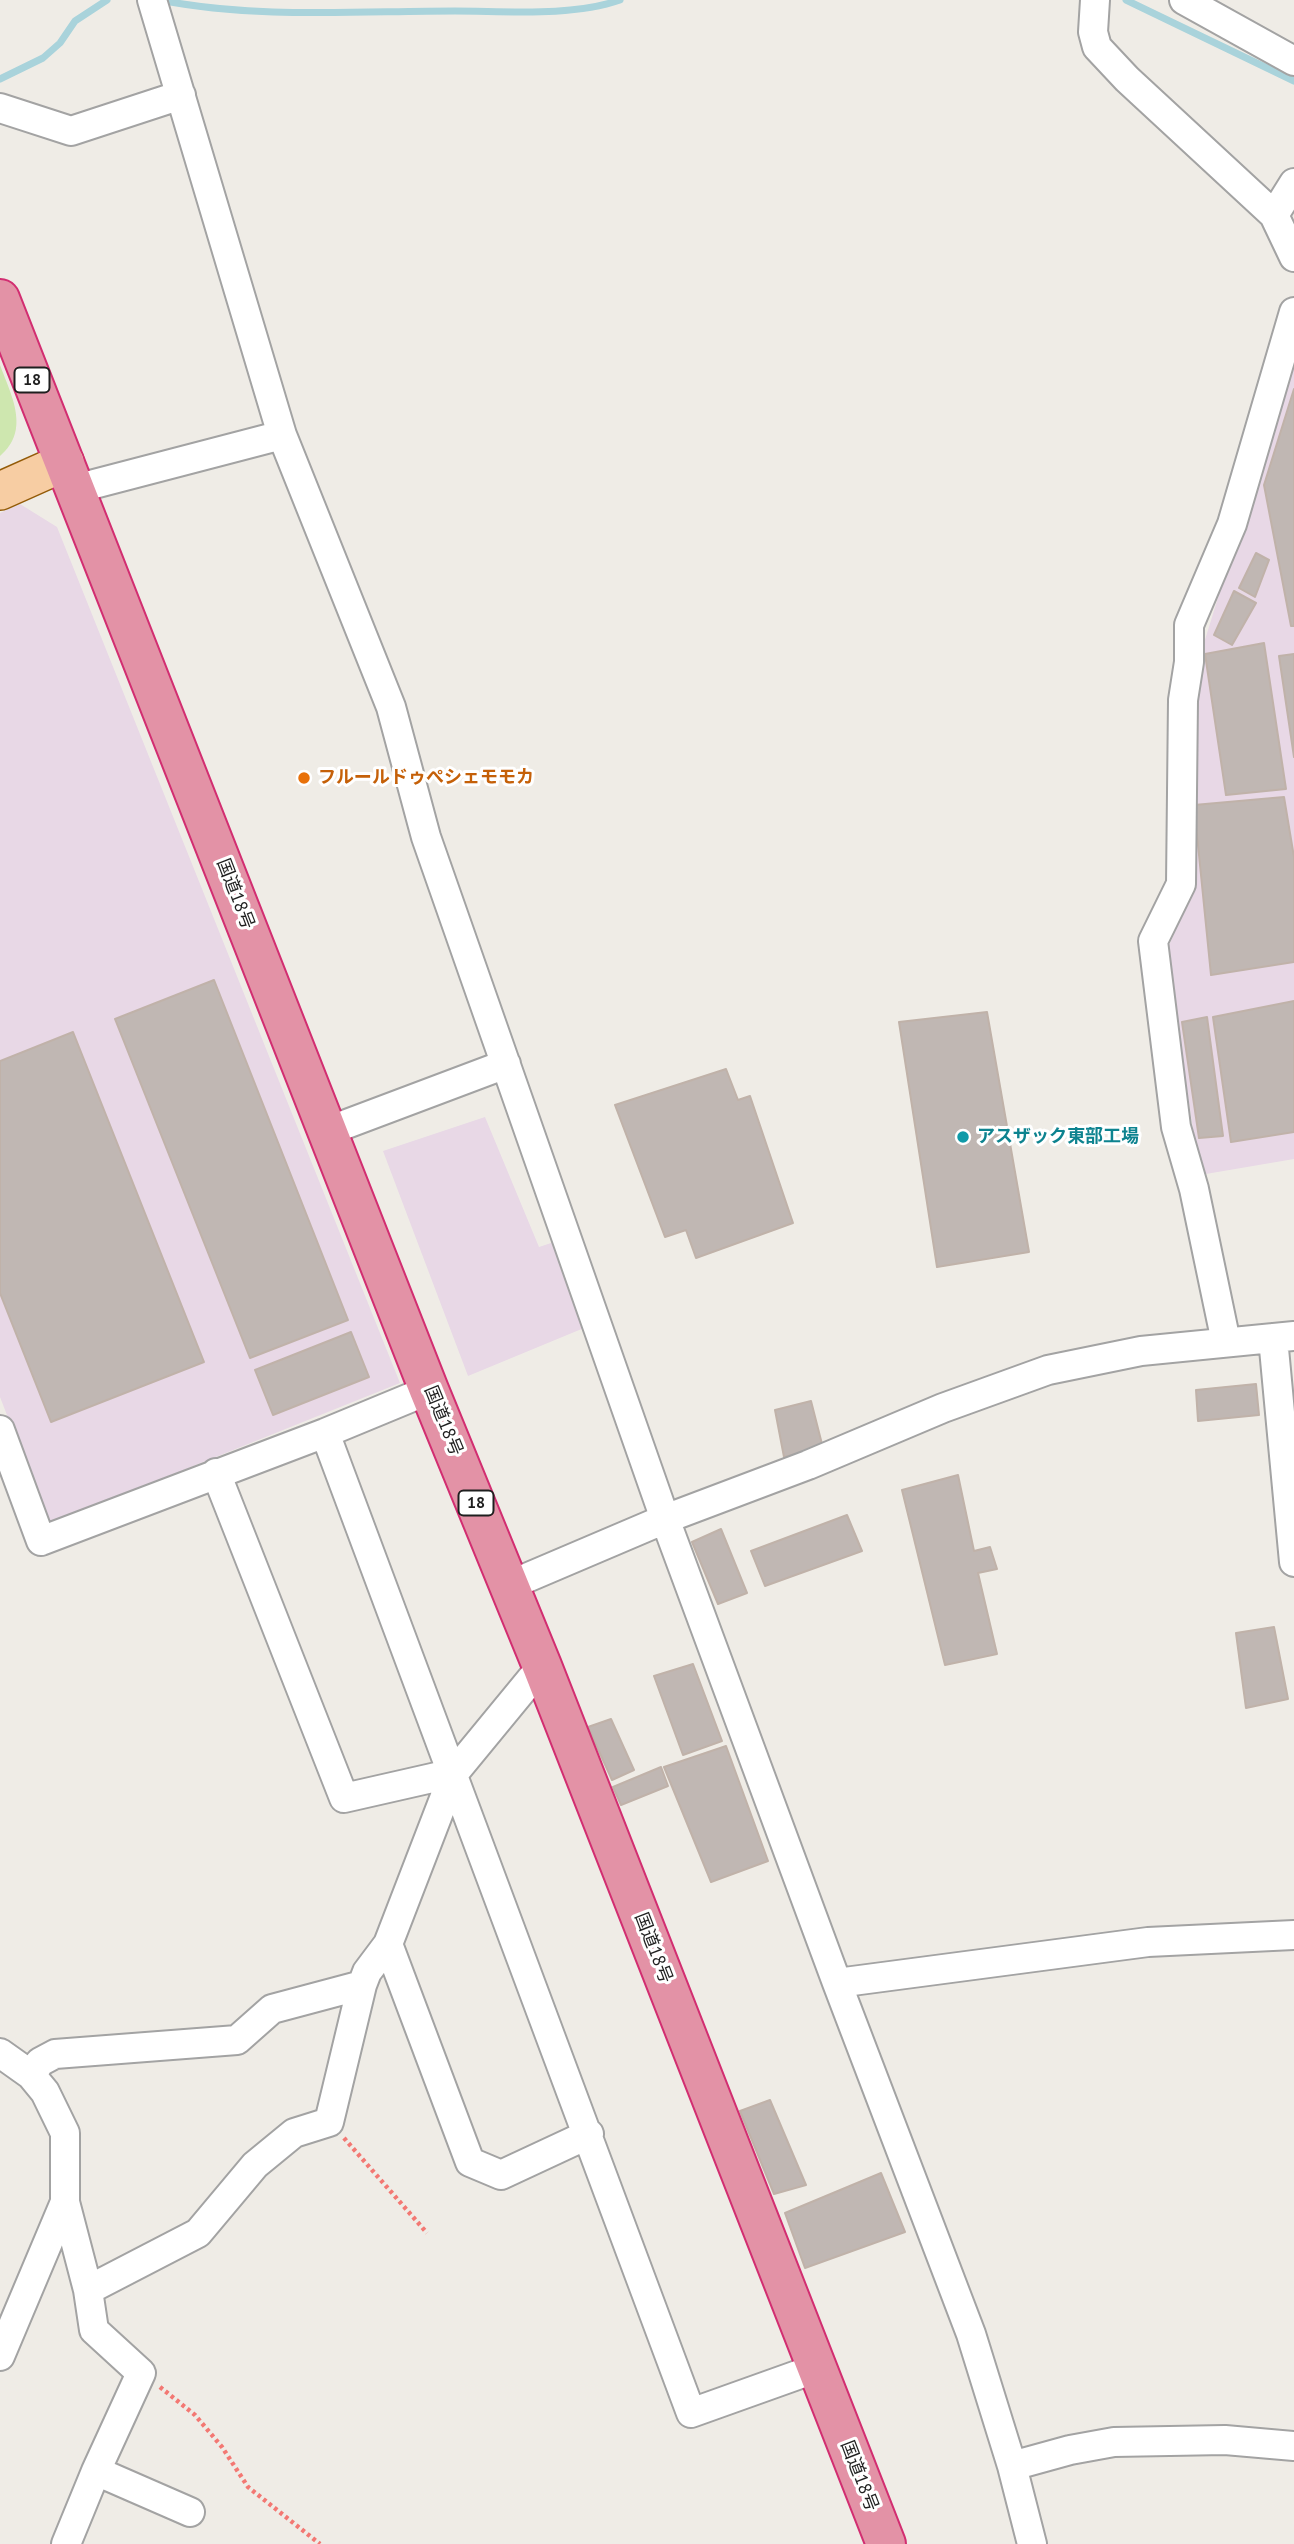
<!DOCTYPE html>
<html>
<head>
<meta charset="utf-8">
<style>
	body { margin:0 }
	canvas { display:block; background:#efece6 }
</style>
</head>
<body>
<canvas width="1294" height="2544"></canvas>
<script>
const ctx = document.querySelector('canvas').getContext('2d');
ctx.lineJoin = 'round';
function paint(path, color) {
  ctx.fillStyle = color;
  ctx.fill(path, 'evenodd');
}
function strokePath(path, color, width, dash) {
  ctx.strokeStyle = color;
  ctx.lineWidth = width;
  ctx.lineCap = dash ? 'butt' : 'round';
  ctx.setLineDash(dash || []);
  ctx.stroke(path);
}
function drawText(font, color, halo, rows, align = 'center') {
  ctx.font = font + ' "PT Sans","Noto Sans JP",sans-serif';
  ctx.lineWidth = 6;
  ctx.setLineDash([]);
  ctx.textBaseline = 'middle';
  ctx.strokeStyle = halo;
  ctx.fillStyle = color;
  for (const [text, x, y, turn = 0] of rows) {
    ctx.save();
    ctx.translate(x, y);
    ctx.rotate((+turn || 0) * Math.PI / 180);
    ctx.textAlign = isNaN(turn) ? turn : align;
    if (halo) ctx.strokeText(text, 0, 0);
    ctx.fillText(text, 0, 0);
    ctx.restore();
  }
}
paint(new Path2D(`
	M1294 351V1159L1200 1175 1166 952 1193 891 1200 656Z
	M20 504 57 527 400 1383 49 1524 0 1397V513Z
	M485 1117 539 1247 554 1242 584 1328 468 1376 383 1151Z`), '#e8d8e6');
paint(new Path2D(`
	M0 365C11 395 31 430 0 456Z`), '#cee7af');
strokePath(new Path2D(`
	M160 0C256 19 357 11 455 11 506 11 571 17 620 0
	M1126 0 1294 81
	M0 79 43 58 60 43 75 21 107 0`), '#a9d3db', 7);
const building = new Path2D(`
	M1294 389V626H1291L1264 485Z
	M1256 553 1269 560 1255 597 1239 588Z
	M1234 591 1256 603 1232 645 1214 635Z
	M1264 643 1286 789 1226 795 1205 654Z
	M1294 654V757L1279 656Z
	M1284 797 1294 857V962L1211 975 1194 805Z
	M214 980 348 1320 250 1358 115 1019Z
	M1294 1001V1132L1231 1142 1213 1017Z
	M987 1012 1029 1252 937 1267 899 1022Z
	M1207 1017 1223 1136 1199 1138 1182 1022Z
	M73 1032 204 1362 51 1422 0 1293V1061Z
	M726 1069 738 1100 750 1096 793 1223 696 1258 686 1230 665 1237 615 1105Z
	M351 1332 369 1377 273 1415 255 1370Z
	M1256 1384 1259 1415 1198 1421 1196 1390Z
	M811 1401 823 1448 784 1457 775 1410Z
	M958 1475 974 1551 990 1547 997 1569 978 1573 997 1654 945 1665 902 1490Z
	M847 1515 862 1551 765 1586 751 1551Z
	M721 1529 747 1593 718 1604 692 1542Z
	M1274 1627 1288 1699 1246 1708 1236 1633Z
	M693 1664 722 1741 683 1755 654 1676Z
	M611 1719 634 1770 612 1780 588 1727Z
	M726 1746 768 1861 711 1882 664 1767Z
	M661 1767 668 1786 621 1805 613 1787Z
	M770 2100 806 2185 774 2194 740 2111Z
	M881 2173 905 2232 805 2268 785 2213Z`);
paint(building, '#c0b7b3');
strokePath(building, '#c0b2a9', 2);
const minor = new Path2D(`
	M152 0 282 435 391 707 426 837 665 1519 837 1983 971 2334 1012 2466 1032 2544
	M1095 0 1093 32 1097 47 1127 79 1274 215
	M1184 0 1294 61
	M0 108 71 131 181 95
	M1294 183 1274 215 1294 257
	M75 489 282 435
	M328 1131 506 1064
	M1273 1338 1294 1562
	M1226 1342 1194 1189 1176 1127 1153 941 1181 884 1183 700 1189 662V625L1232 524 1294 312
	M0 1430 41 1541 325 1433 429 1390
	M325 1433 691 2413 817 2368
	M216 1473 344 1798 454 1773
	M510 1585 665 1519 808 1465 943 1408 1048 1370 1141 1351 1294 1336
	M388 1944 470 2162 501 2175 589 2134
	M837 1983 1148 1942 1294 1935
	M0 2053 31 2075 45 2092 65 2133V2202L88 2290 94 2330 141 2373 96 2471 66 2544
	M31 2075 40 2062 55 2054 237 2040 272 2009 362 1985
	M88 2290 198 2233 255 2165 294 2133 329 2122 362 1985 367 1972 388 1944 454 1773 542 1666
	M0 2356 65 2202
	M1012 2466 1070 2450 1114 2442 1225 2440 1294 2446
	M96 2471 190 2512`);
const major = new Path2D(`
	M0 491 65 462`);
const highway = new Path2D(`
	M0 299 429 1390 542 1666 886 2544`);
strokePath(minor, '#a3a3a3', 32);
strokePath(major, '#935b08', 40);
strokePath(highway, '#d22e71', 42);
strokePath(new Path2D(`
	M344 2138 427 2233
	M160 2387 195 2415 222 2447 248 2487 320 2544`), '#f37873', 4.5, [3.5, 3.5]);
strokePath(minor, '#fff', 28);
strokePath(major, '#f7cda3', 37);
strokePath(highway, '#e392a6', 38);
for (const [x, y, r, color] of [
	[304,778,7,"#e8710a"],
	[963,1137,7,"#0f9aa8"]
]) {
  const dot = new Path2D();
  dot.arc(x, y, r, 0, 2 * Math.PI);
  ctx.fillStyle = color;
  ctx.fill(dot);
  strokePath(dot, '#fff', 2.5);
}
for (const [x, y, w] of [
	[32,380,35],
	[476,1503,35]
]) {
  const box = new Path2D();
  box.roundRect(x - w / 2, y - 12.5, w, 25, 5);
  ctx.fillStyle = '#fff';
  ctx.fill(box);
  strokePath(box, '#1f1f1f', 2);
}
drawText('bold 16px', '#1f1f1f', null, [
	["18",32,380],
	["18",476,1503]
]);
drawText('bold 18px', '#c56008', '#fff', [
	["フルールドゥぺシェモモカ",318,778]
], 'left');
drawText('18px', '#1f1f1f', '#fff', [
	["国道18号",235,894,69],
	["国道18号",443,1421,68],
	["国道18号",653,1948,69],
	["国道18号",859,2476,69]
]);
drawText('bold 18px', '#0d838f', '#fff', [
	["アスザック東部工場",977,1137]
], 'left');
</script>
</body>
</html>
